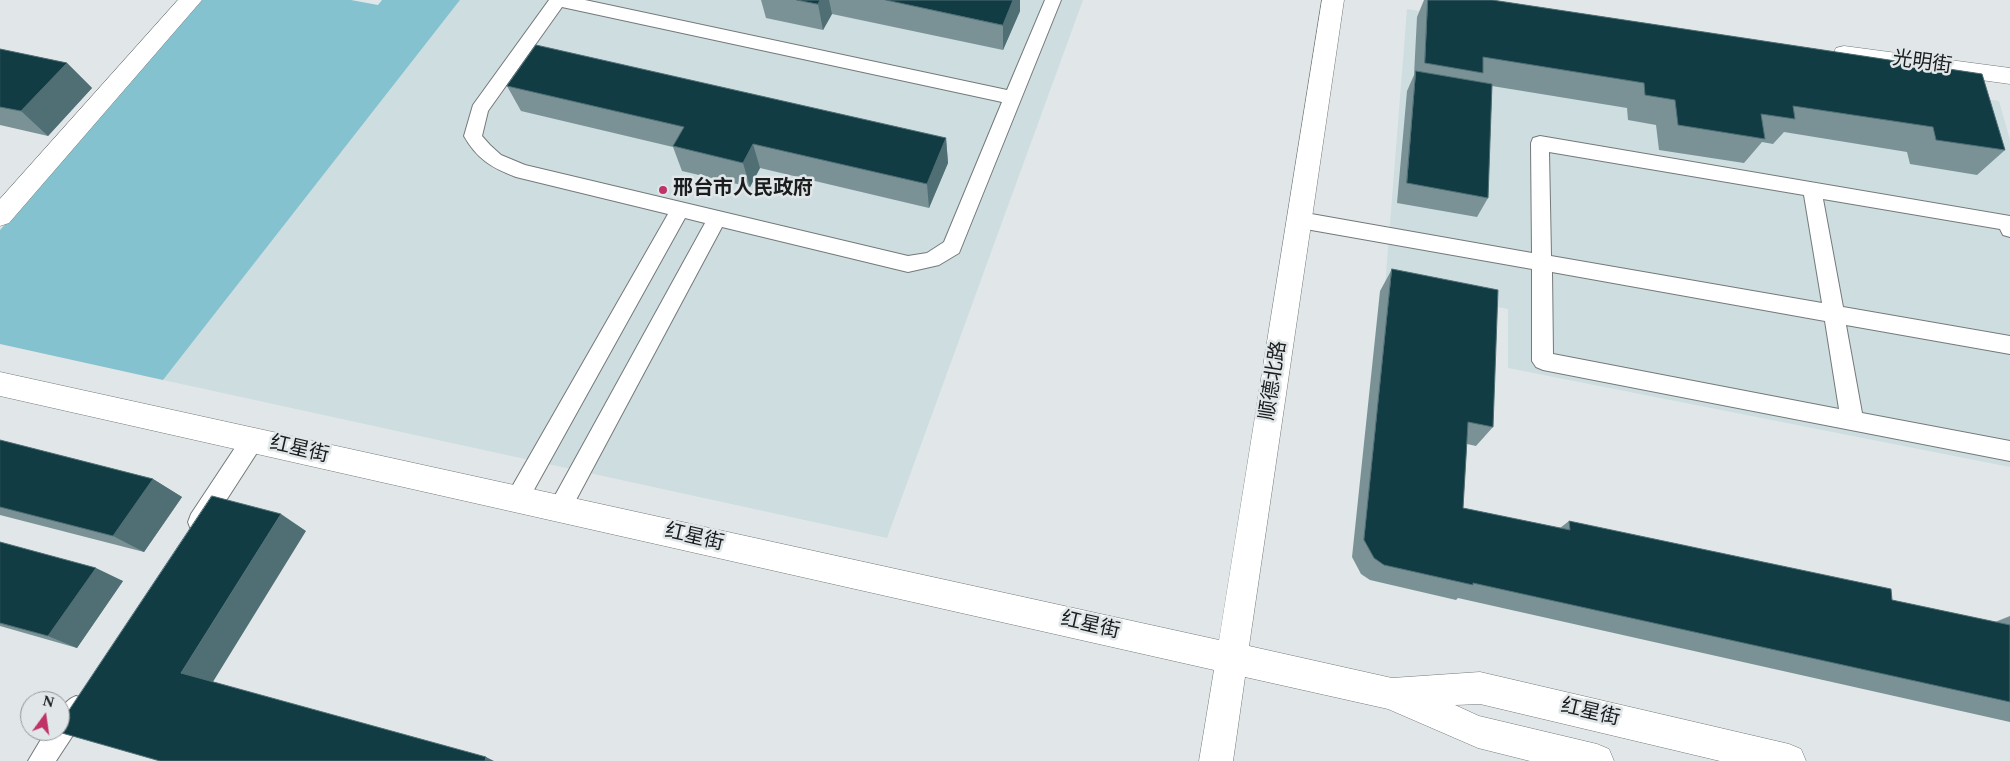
<!DOCTYPE html>
<html>
<head>
<meta charset="utf-8">
<style>
	body { margin:0 }
	#map { position:relative; width:2010px; height:761px; overflow:hidden; background:#e1e7e8; font-family:Spectral,serif }
	canvas { display:block }
	.north { position:absolute; left:20px; top:691px; width:50px; height:50px; box-sizing:border-box; background:#e1e7e8; border:1px solid #919697; border-radius:50%; rotate:14deg; font-size:14px; font-weight:700; line-height:20px; text-align:center; color:#1a1c1d }
	.north::after { content:''; display:block; margin:auto; width:18px; height:22px; background:#bf3369; clip-path:polygon(50% 0,100% 100%,50% 72%,0 100%) }
</style>
</head>
<body>
<div id="map">
<canvas width="2010" height="761"></canvas>
<div class="north">N</div>
</div>
<script>
const ctx = document.querySelector('canvas').getContext('2d');
ctx.lineJoin = 'round';
function paint(path, color) {
  ctx.fillStyle = color;
  ctx.fill(path, 'evenodd');
}
function strokePath(path, color, width, dash) {
  ctx.strokeStyle = color;
  ctx.lineWidth = width;
  ctx.lineCap = dash ? 'butt' : 'round';
  ctx.setLineDash(dash || []);
  ctx.stroke(path);
}
function drawText(font, color, halo, rows, align = 'center') {
  ctx.font = font + ' Spectral,"Noto Sans SC",serif';
  ctx.lineWidth = 5;
  ctx.setLineDash([]);
  ctx.textBaseline = 'middle';
  ctx.strokeStyle = halo;
  ctx.fillStyle = color;
  for (const [text, x, y, turn = 0] of rows) {
    ctx.save();
    ctx.translate(x, y);
    ctx.rotate((+turn || 0) * Math.PI / 180);
    ctx.textAlign = isNaN(turn) ? turn : align;
    if (halo) ctx.strokeText(text, 0, 0);
    ctx.fillText(text, 0, 0);
    ctx.restore();
  }
}
paint(new Path2D(`
	M460 0H1083L887 538 163 380Z
	M1407 9 1999 101 2010 140V467L1508 368V309L1385 286Z`), '#cedde0');
paint(new Path2D(`
	M202 0H351L378 5 382 0H460L163 380 0 344V230Z`), '#85c2cf');
const lane = new Path2D(`
	M549 0H585L1007 90 1045 0H1061L959 253 939 265 908 272 722 227 568 515 560 518 552 515 549 508 552 501 705 223 685 218 525 506 517 509 509 506 506 499 509 492 668 214 516 177C492 168 477 159 464 136L473 105ZM562 7 1002 102 944 242 927 253 908 256 525 165 501 155 490 145 482 136 488 111Z
	M1540 136 2010 216V237L2003 235 2000 229 1823 199 1843 307 2010 336V354L1846 325 1862 413 2010 441V461L1543 370 1536 367 1532 361V269L1300 228 1293 225 1290 220 1293 215 1300 212 1532 253 1531 143 1533 138ZM1549 152 1804 195 1822 303 1551 256ZM1552 272 1825 321 1839 409 1553 354Z
	M252 431 260 434 263 441 260 448 207 530 199 533 191 530 188 522 191 514 244 434Z
	M76 696 85 699 88 708 85 717 56 761H28L46 731H60C60 715 59 703 76 696Z`);
const street = new Path2D(`
	M178 0H202L9 223 0 226V199Z
	M1844 46 2010 68V84L1836 60 1833 54 1836 48Z`);
const secondary = new Path2D(`
	M1322 0H1344L1249 646 1392 678 1480 672 1789 744 1801 749 1806 761H1720L1480 704 1455 705 1479 716 1597 744 1609 749 1614 761H1530L1478 748 1388 709 1245 677 1233 761H1199L1214 670 0 396V372L1219 640Z`);
strokePath(lane, '#74797a', 2);
strokePath(street, '#74797a', 1);
strokePath(secondary, '#74797a', 1);
paint(lane, '#fff');
paint(street, '#fff');
paint(secondary, '#fff');
paint(new Path2D(`
	M761 0H1020V11L1003 50 832 14 823 30 766 18Z
	M1424 0H1492L1982 74 2005 150 1977 175 1910 164 1907 152 1784 132 1773 144 1762 142 1744 163 1659 150 1656 125 1628 120 1627 108 1492 86 1488 198 1477 217 1397 203 1407 91 1414 75 1417 17Z
	M0 49 67 63 92 88 48 136 0 125Z
	M507 86 946 138 948 163 929 208 760 168 750 187 682 171 673 147 521 111Z
	M1392 269 1493 427 1476 446 1467 444 1463 508 1560 528 1569 521 1892 600 1995 622 2010 616V722L1458 598 1456 600 1370 580 1361 574 1352 557 1380 291Z
	M0 440 153 479 182 497 144 552 0 515Z
	M0 542 123 581 77 648 0 626Z`), '#7a9296');
paint(new Path2D(`
	M820 0H829L832 14 823 30 818 4Z
	M1013 0H1020V11L1003 50V25Z
	M67 63 92 88 48 136 21 111Z
	M946 138 948 163 929 208 927 184Z
	M753 144 760 168 750 187 743 163Z
	M153 479 182 497 144 552 113 536Z
	M281 514 306 531 211 685 181 673Z
	M96 568 123 581 77 648 48 636Z
	M486 757 494 761H485Z`), '#506f75');
const building = new Path2D(`
	M797 0H820L818 4Z
	M886 0H1013L1003 25Z
	M1428 0H1492L1982 74 2005 150 1936 140 1933 127 1793 106 1795 119 1761 114 1765 139 1678 125 1675 100 1645 95 1644 83 1483 57V73L1425 63Z
	M536 45 946 138 927 184 753 144 743 163 673 146 684 127 507 86Z
	M0 49 67 63 21 111 0 107Z
	M1416 71 1492 84 1488 198 1407 183Z
	M1392 269 1498 290 1493 427 1468 422 1463 508 1570 530 1569 521 1891 589 1892 600 2010 625V702L1473 583V585L1384 565 1374 558 1364 540Z
	M0 440 153 479 113 536 0 507Z
	M212 496 281 514 181 673 486 757 485 761H160L55 731H60V724Z
	M0 542 96 568 48 636 0 623Z`);
paint(building, '#123c44');
strokePath(building, '#506f75', 1);
for (const [x, y, r, color] of [
	[663,190,5,"#bf3369"]
]) {
  const dot = new Path2D();
  dot.arc(x, y, r, 0, 2 * Math.PI);
  ctx.fillStyle = color;
  ctx.fill(dot);
  strokePath(dot, '#e1e7e8', 2);
}
drawText('20px', '#1a1c1d', '#e1e7e8', [
	["光明街",1922,64,8],
	["顺德北路",1275,381,-81],
	["红星街",299,451,13],
	["红星街",694,539,13],
	["红星街",1090,627,13],
	["红星街",1590,714,13]
]);
drawText('bold 20px', '#1a1c1d', '#e1e7e8', [
	["邢台市人民政府",673,190]
], 'left');
</script>
</body>
</html>
